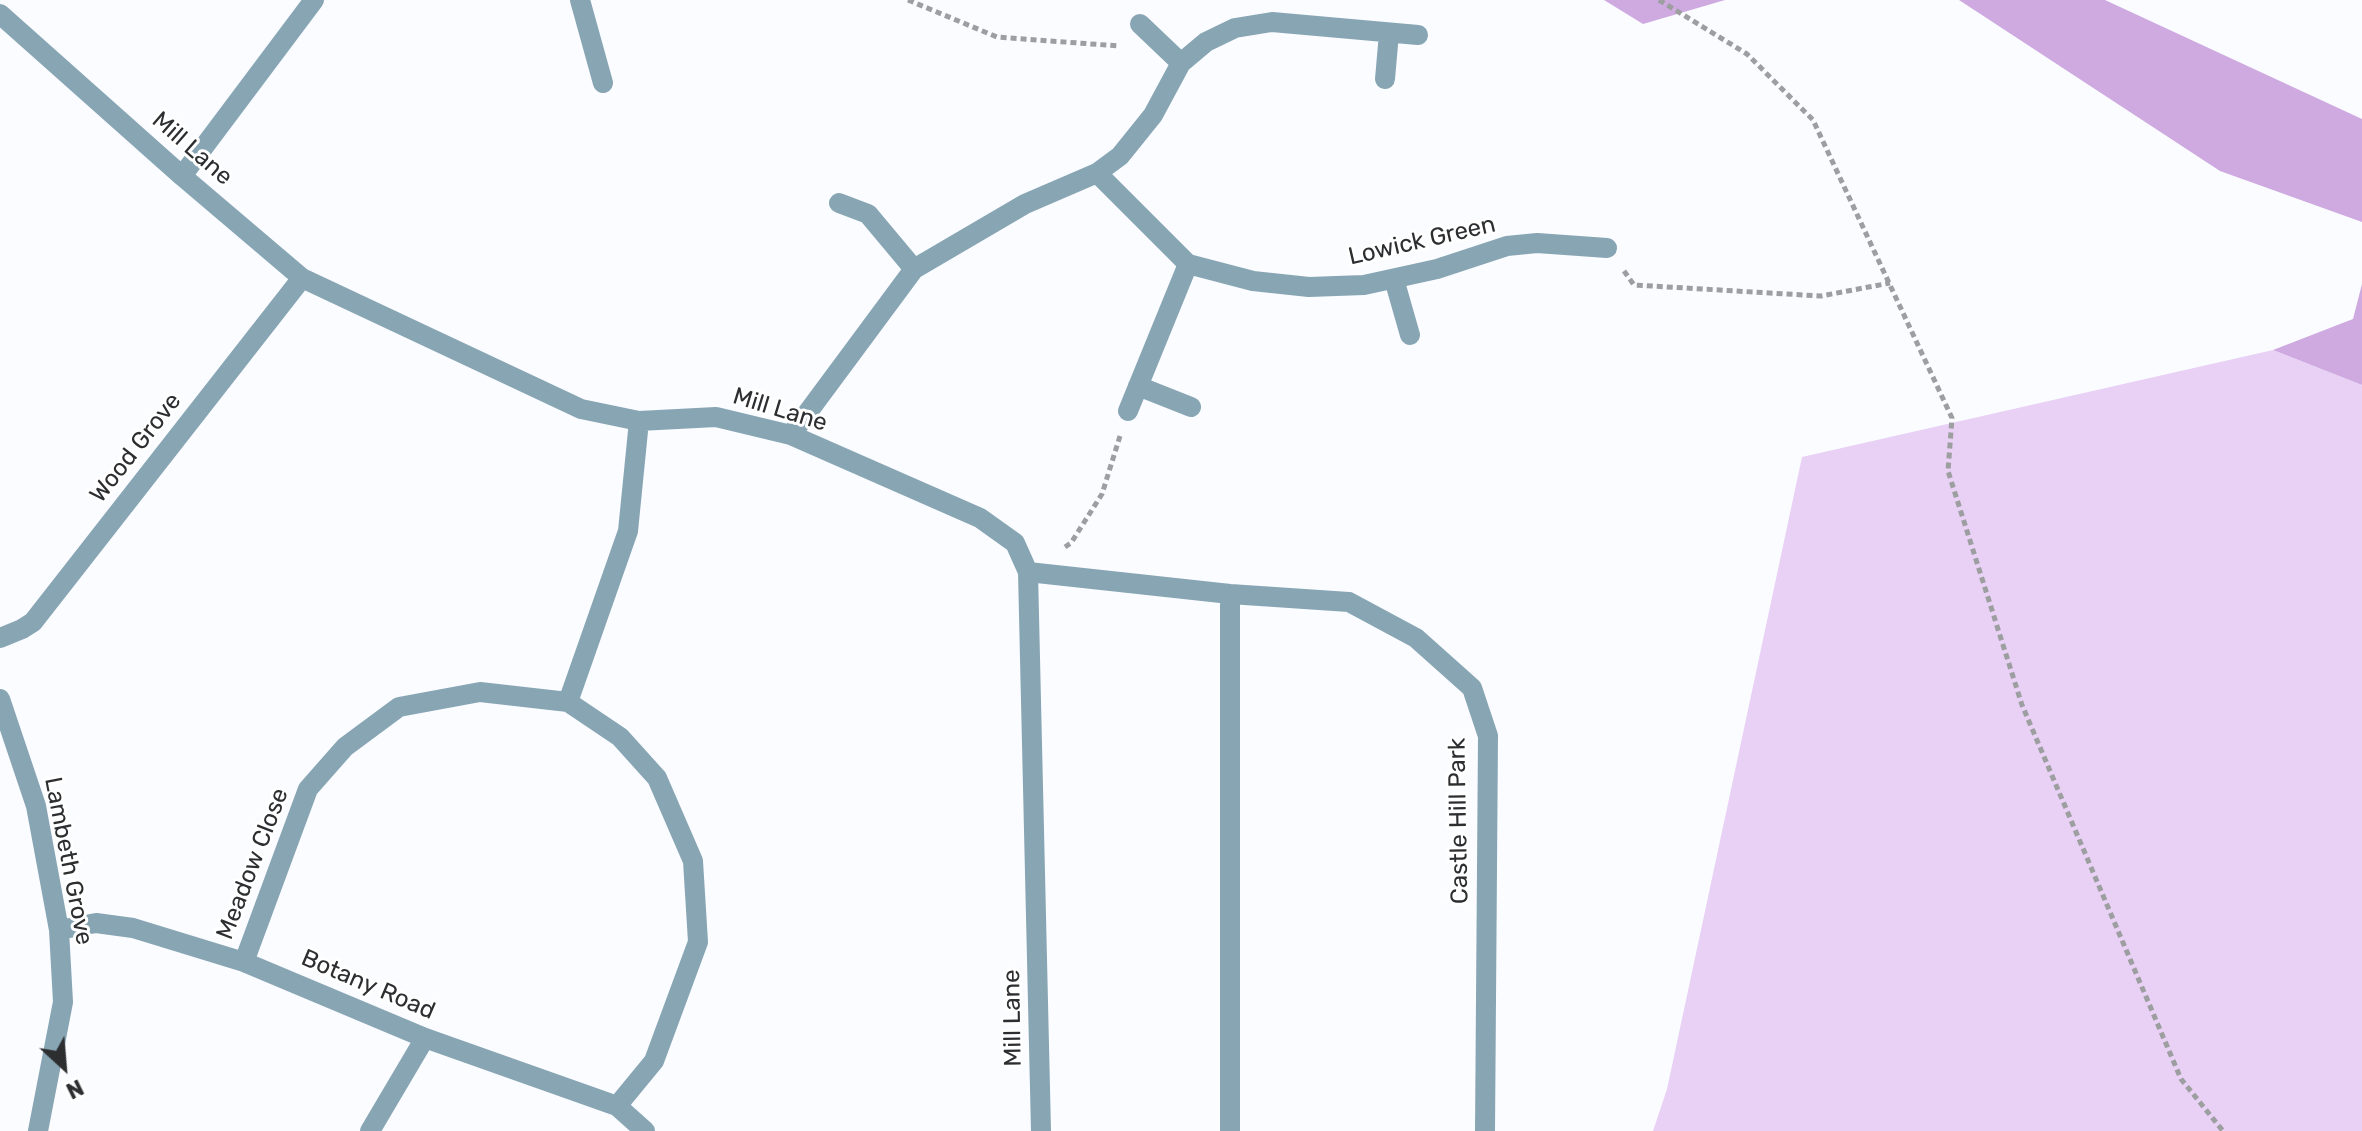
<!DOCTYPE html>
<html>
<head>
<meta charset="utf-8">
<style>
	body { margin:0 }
	#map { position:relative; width:2362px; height:1131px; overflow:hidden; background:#fafcff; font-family:Rubik,sans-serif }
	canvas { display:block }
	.north { position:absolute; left:24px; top:1027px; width:80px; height:80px; -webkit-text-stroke:6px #fff; paint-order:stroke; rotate:154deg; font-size:22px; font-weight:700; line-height:32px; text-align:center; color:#2d2e30 }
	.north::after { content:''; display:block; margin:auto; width:28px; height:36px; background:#2d2e30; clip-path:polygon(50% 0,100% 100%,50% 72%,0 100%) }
</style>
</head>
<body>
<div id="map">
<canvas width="2362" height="1131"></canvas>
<div class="north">N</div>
</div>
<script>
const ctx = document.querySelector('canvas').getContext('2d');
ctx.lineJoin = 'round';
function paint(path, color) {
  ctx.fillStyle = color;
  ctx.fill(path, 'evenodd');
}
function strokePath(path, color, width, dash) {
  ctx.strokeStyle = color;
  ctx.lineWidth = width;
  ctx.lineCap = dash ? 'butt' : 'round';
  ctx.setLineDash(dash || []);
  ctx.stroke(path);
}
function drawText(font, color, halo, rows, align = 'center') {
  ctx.font = font + ' Rubik,sans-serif';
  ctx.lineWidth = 6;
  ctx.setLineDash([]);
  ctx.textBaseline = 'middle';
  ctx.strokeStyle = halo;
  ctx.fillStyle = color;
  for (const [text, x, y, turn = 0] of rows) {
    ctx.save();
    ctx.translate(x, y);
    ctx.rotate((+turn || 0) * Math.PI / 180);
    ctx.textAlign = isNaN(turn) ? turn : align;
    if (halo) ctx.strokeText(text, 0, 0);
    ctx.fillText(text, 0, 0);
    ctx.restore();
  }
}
paint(new Path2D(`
	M2273 350 2362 385V1131H1653L1667 1089 1802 457Z`), '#e8d1f5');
paint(new Path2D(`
	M1604 0H1725L1643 24Z
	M1959 0H2105L2362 119V222L2220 171Z
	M2362 284V385L2273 350 2353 319Z`), '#ceaae1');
strokePath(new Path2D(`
	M908 0 997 37 1119 46
	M1659 0 1747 54 1813 120 1952 418 1948 471 2022 705 2181 1079 2223 1131
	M1624 271 1634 285 1821 296 1890 283
	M1065 547 1071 543 1102 494 1120 436`), '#9c9ea0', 5, [6, 4]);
strokePath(new Path2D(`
	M580 0 603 83
	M0 14 182 176 302 278 581 409 639 421 716 417 791 435 980 518 1015 543 1028 572 1041 1131
	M1181 63 1206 42 1235 28 1272 22 1418 35
	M1385 79 1389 33
	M1097 173 1188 264 1253 281 1309 287 1364 285 1437 269 1507 246 1537 243 1607 248
	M182 176 314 0
	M839 203 868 214 914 269
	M1394 279 1410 335
	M1138 386 1191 407
	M1128 411 1188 264
	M791 435 914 269 1025 204 1097 173 1120 156 1153 115 1181 63 1140 24
	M1028 572 1230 594 1349 602 1416 638 1472 688 1488 736 1485 1131
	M1230 594V1131
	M0 638 22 629 33 622 302 278
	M0 699 36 806 59 930 63 1002 38 1131
	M568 702 628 531 639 421
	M59 930 96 923 133 928 244 962 425 1038 617 1106 645 1131
	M244 962 308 789 345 747 399 707 480 692 568 702 620 737 657 778 693 861 698 942 654 1061 617 1106
	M370 1131 425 1038`), '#88a5b4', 20);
drawText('24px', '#2d2e30', '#fff', [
	["Mill Lane",192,149,41],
	["Lowick Green",1422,241,-13],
	["Mill Lane",780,410,17],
	["Wood Grove",136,448,-52],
	["Castle Hill Park",1459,821,-91],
	["Lambeth Grove",68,861,79],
	["Meadow Close",253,864,-69],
	["Botany Road",368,985,23],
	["Mill Lane",1013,1018,-91]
]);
</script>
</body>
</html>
